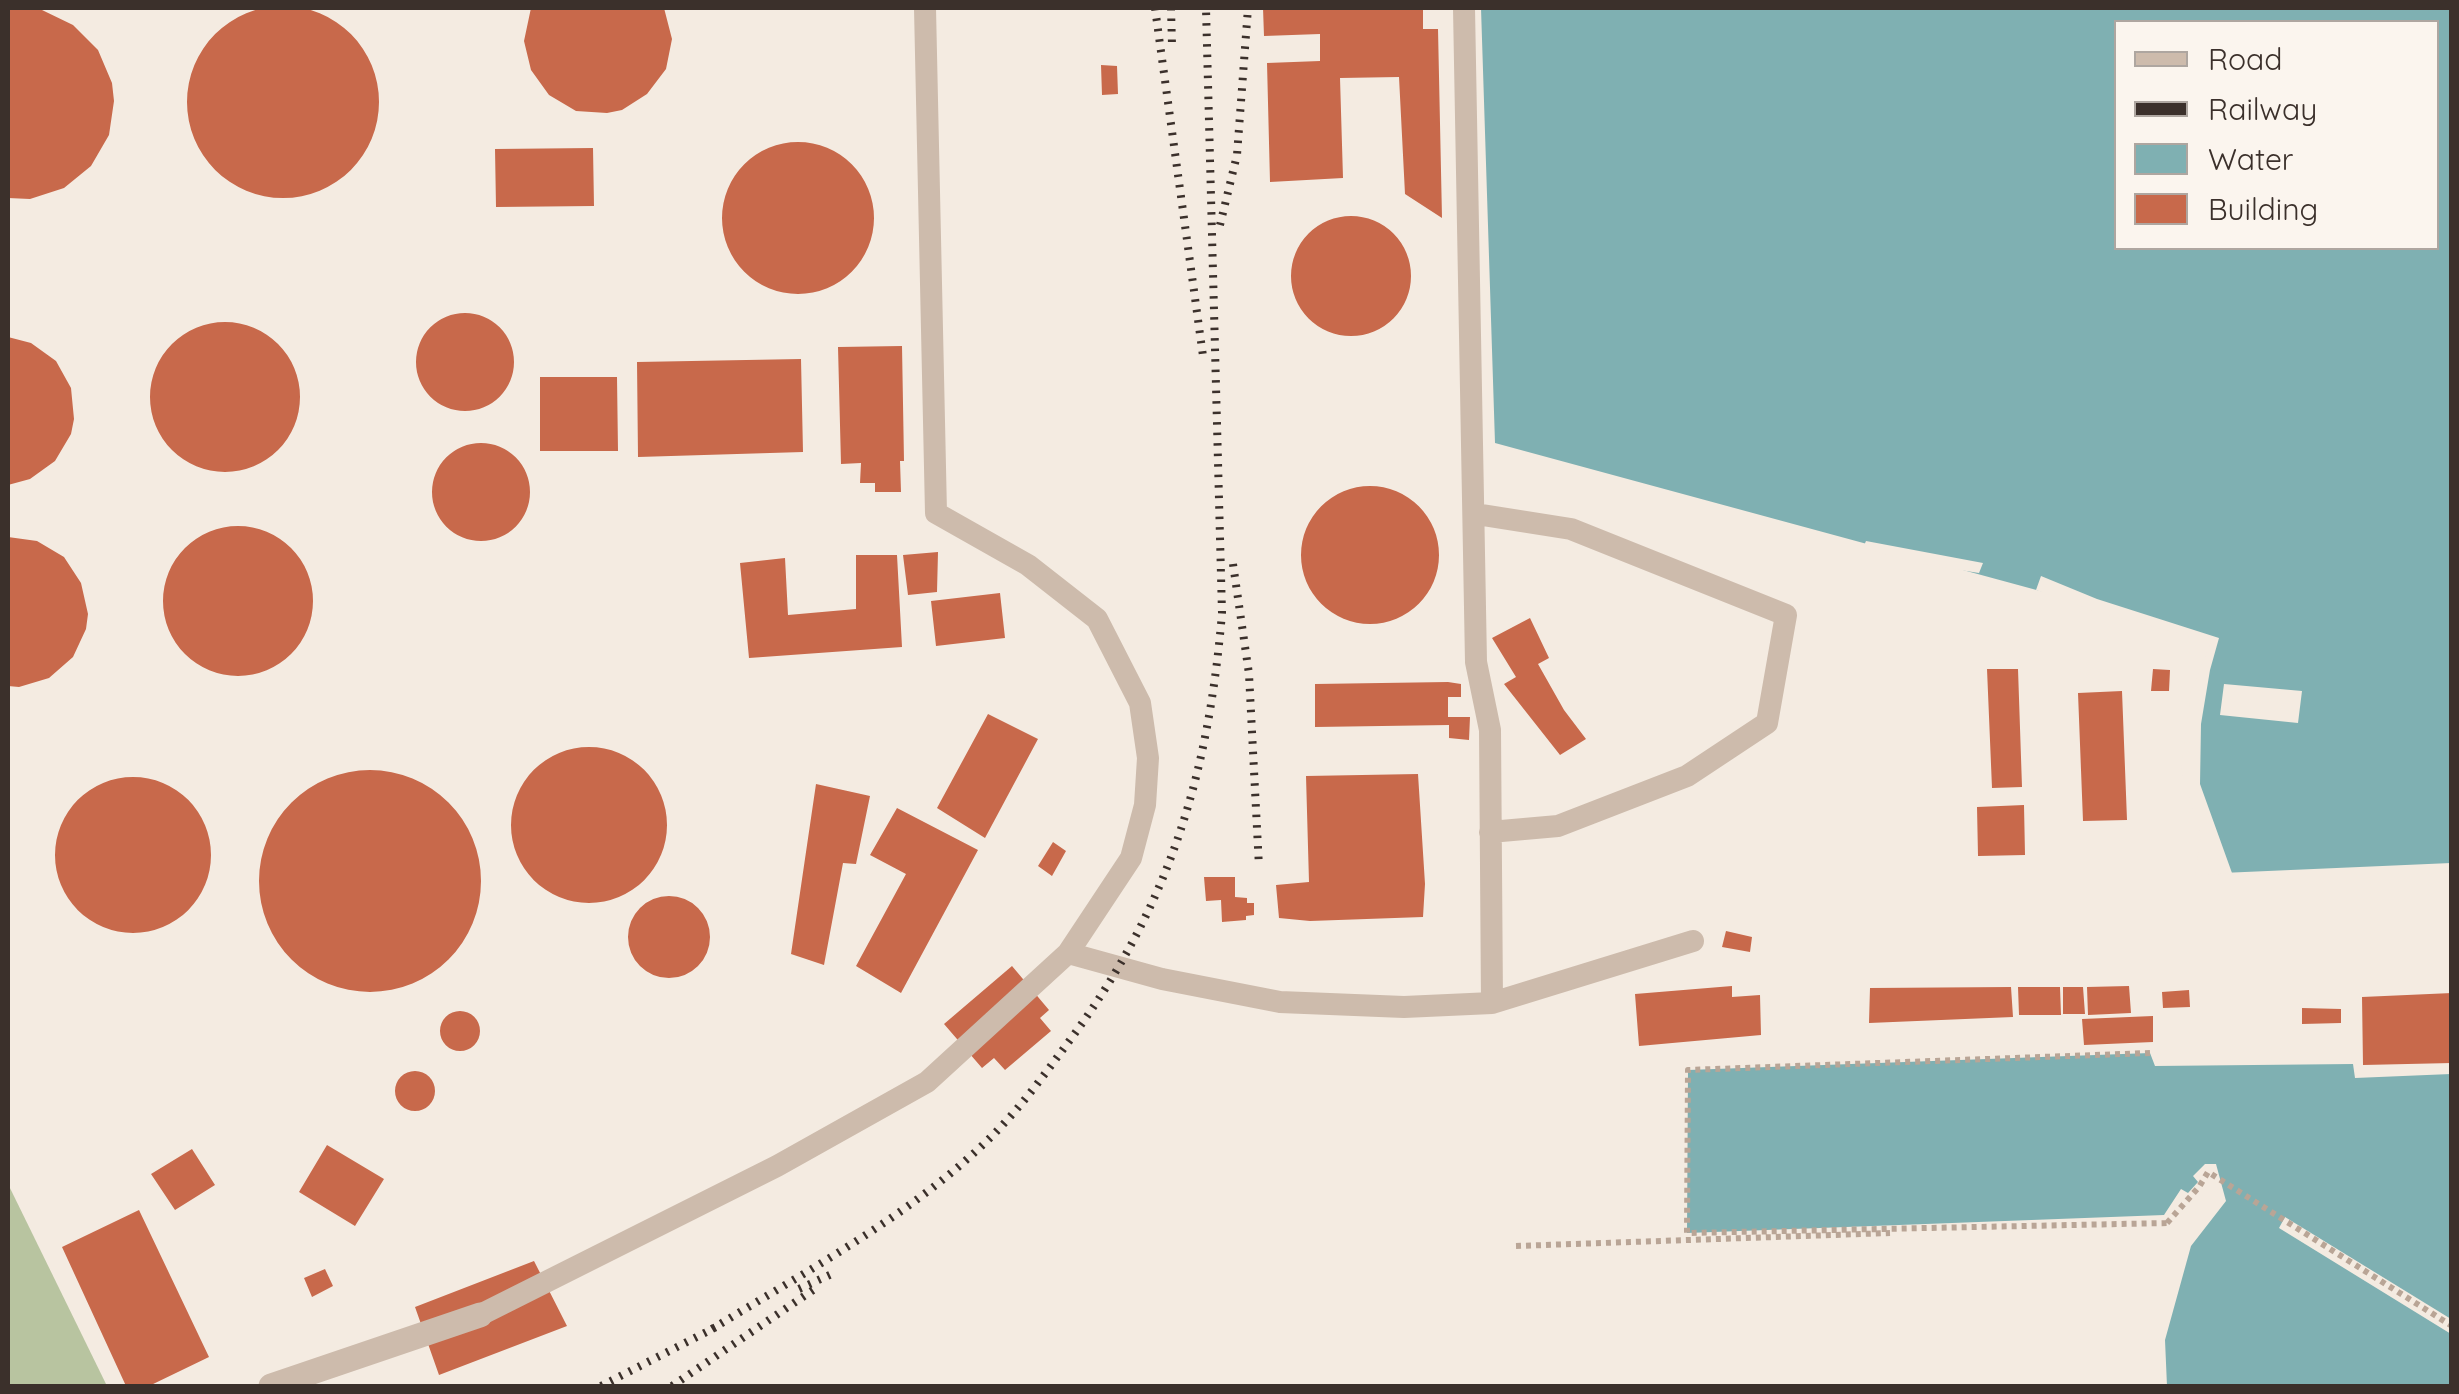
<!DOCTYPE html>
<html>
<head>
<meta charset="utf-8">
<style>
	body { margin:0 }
	#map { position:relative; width:2459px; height:1394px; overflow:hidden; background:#f4ebe1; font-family:Quicksand,sans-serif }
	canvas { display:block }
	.frame { position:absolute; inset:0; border:10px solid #3b302b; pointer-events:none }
	.legend { position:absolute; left:2114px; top:20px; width:325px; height:230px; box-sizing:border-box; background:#fbf5ee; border:2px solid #aea6a0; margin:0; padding:12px 18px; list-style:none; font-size:30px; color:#3b302b }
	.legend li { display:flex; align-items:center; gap:20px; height:50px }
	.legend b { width:50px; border:2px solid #aea6a0 }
</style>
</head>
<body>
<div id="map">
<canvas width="2459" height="1394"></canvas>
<div class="frame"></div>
<ul class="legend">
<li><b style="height:12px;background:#cdbbac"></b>Road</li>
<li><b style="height:12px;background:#3b302b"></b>Railway</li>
<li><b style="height:28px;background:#7fb0b2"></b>Water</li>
<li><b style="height:28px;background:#c8694b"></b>Building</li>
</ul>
</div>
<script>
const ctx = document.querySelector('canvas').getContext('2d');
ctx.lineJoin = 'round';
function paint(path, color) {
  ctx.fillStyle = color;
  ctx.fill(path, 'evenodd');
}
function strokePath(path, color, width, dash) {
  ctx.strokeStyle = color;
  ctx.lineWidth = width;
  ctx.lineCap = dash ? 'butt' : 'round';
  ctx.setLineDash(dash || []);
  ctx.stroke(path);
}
paint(new Path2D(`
	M8 1184 107 1386H8Z`), '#b8c4a0');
paint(new Path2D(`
	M1481 8H2451V863L2199 874 2206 835 2184 761 2217 639 1495 443ZM2116 22H2436V248H2116Z
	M2150 1053 2155 1066 2353 1064 2355 1078 2451 1074V1386H2167L2165 1340 2191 1246 2226 1201 2216 1164H2205L2193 1176 2198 1182 2188 1193 2181 1189 2164 1215 1687 1233 1688 1070Z`), '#7fb0b2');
paint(new Path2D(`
	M1866 541 1983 563 1979 573 1922 564 1863 548Z
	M2041 576 2097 599 2219 638 2210 670 2201 724 2200 784 2232 873 2195 876 2201 836 2181 770 2191 691 2211 642 2094 611 2036 590Z
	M2224 684 2302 691 2298 723 2220 715Z
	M2285 1217 2451 1319V1334L2279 1228Z`), '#f4ebe1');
paint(new Path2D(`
	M187 102a96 96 0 1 1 192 0a96 96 0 1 1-192 0Z
	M8 8 42 10 73 25 98 50 112 83 114 101 109 135 91 166 64 188 30 199 8 198Z
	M531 8H664L672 39 666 69 647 94 622 110 607 113 576 111 549 95 531 70 524 41Z
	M1263 8H1423V29H1438L1442 218 1405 194 1399 77 1340 78 1343 178 1270 182 1267 63 1320 61V34L1264 36Z
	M1101 65 1117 66 1118 94 1102 95Z
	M722 218a76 76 0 1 1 152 0a76 76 0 1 1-152 0Z
	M593 148 594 206 496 207 495 149Z
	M1291 276a60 60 0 1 1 120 0a60 60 0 1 1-120 0Z
	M416 362a49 49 0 1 1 98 0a49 49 0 1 1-98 0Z
	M150 397a75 75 0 1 1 150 0a75 75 0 1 1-150 0Z
	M8 337 31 343 56 361 71 388 74 419 71 434 55 461 30 479 8 485Z
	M902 346 904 461H900L901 492H875V483H860L861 463 841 464 838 347Z
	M801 359 803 452 638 457 637 362Z
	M540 377H617L618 451H540Z
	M432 492a49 49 0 1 1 98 0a49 49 0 1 1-98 0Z
	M1301 555a69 69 0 1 1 138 0a69 69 0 1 1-138 0Z
	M163 601a75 75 0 1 1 150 0a75 75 0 1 1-150 0Z
	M8 537 37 541 64 557 81 583 88 614 86 629 73 657 49 678 19 687 8 686Z
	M938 552 937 592 908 595 903 555Z
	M856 555H897L902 647 749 658 740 563 785 558 788 615 856 609Z
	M1000 593 1005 638 936 646 931 601Z
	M1530 618 1549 658 1538 664 1564 710 1586 739 1560 755 1504 684 1516 677 1492 638Z
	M1987 669H2018L2022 787 1992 788Z
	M2153 669 2170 670 2169 691H2151Z
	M1448 682 1461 684V697H1448V717H1470L1469 740 1449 738V725L1315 727V684Z
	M2122 691 2127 820 2083 821 2078 693Z
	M988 714 1038 739 985 838 937 808Z
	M511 825a78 78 0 1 1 156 0a78 78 0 1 1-156 0Z
	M259 881a111 111 0 1 1 222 0a111 111 0 1 1-222 0Z
	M1418 774 1425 884 1423 917 1310 921 1279 918 1276 885 1309 882 1306 776Z
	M55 855a78 78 0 1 1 156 0a78 78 0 1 1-156 0Z
	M816 784 870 796 856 864 843 863 824 965 791 954Z
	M2024 805 2025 855 1978 856 1977 807Z
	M897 808 978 850 901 993 856 966 906 874 870 855Z
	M1053 842 1066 851 1052 876 1038 866Z
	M1204 877H1235V897L1247 898V903H1254V915L1246 916V920L1222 922 1221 900 1206 901Z
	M628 937a41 41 0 1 1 82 0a41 41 0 1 1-82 0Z
	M1726 931 1752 937 1750 952 1722 947Z
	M1012 966 1049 1010 1040 1018 1051 1031 1005 1070 994 1058 982 1068 944 1024Z
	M1732 986V997L1760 995 1761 1035 1639 1046 1635 994Z
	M2129 986 2131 1013 2088 1015 2087 987Z
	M2011 987 2013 1017 1869 1023 1870 988Z
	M2018 987H2060L2061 1015H2019Z
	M2063 987H2083L2085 1014H2063Z
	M2189 990 2190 1007 2163 1008 2162 992Z
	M2452 993V1063L2363 1065 2362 997Z
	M2302 1008 2341 1009V1023L2302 1024Z
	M440 1031a20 20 0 1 1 40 0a20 20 0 1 1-40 0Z
	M2153 1016V1042L2084 1045 2082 1019Z
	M395 1091a20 20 0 1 1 40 0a20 20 0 1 1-40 0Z
	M327 1145 384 1179 355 1226 299 1192Z
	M192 1149 215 1185 175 1210 151 1174Z
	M139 1210 209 1357 149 1386H126L62 1247Z
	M534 1261 567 1326 439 1375 415 1307Z
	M325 1269 333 1286 312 1297 304 1278Z`), '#c8694b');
strokePath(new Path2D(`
	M2150 1053 1688 1070 1687 1233 2168 1223
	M2167 1223 2199 1187 2208 1172 2452 1326
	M1516 1246 1890 1233`), '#b9a596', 6, [5, 5]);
strokePath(new Path2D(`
	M1464 8 1476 662 1490 730 1492 1003
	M1476 514 1571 529 1786 615 1767 723 1687 776 1558 826 1490 832
	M1068 953 1162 979 1280 1002 1404 1007 1492 1003 1693 941
	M480 1315 777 1166 927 1082 1068 953 1131 858 1145 805 1148 758 1140 703 1097 619 1028 565 936 513 925 8`), '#cdbbac', 22);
strokePath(new Path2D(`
	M271 1386 480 1315`), '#cdbbac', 25);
strokePath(new Path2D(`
	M1155 8 1203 356
	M1171 8 1172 45
	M1220 225 1237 155 1248 8
	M1233 564 1249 674 1259 867
	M799 1289 836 1272
	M712 1329C808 1270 912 1215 992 1136 1019 1109 1042 1078 1064 1048 1167 912 1208 781 1222 613L1206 8
	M601 1386 722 1324
	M672 1386 816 1288`), '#3b302b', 8, [2.5, 8]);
</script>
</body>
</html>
